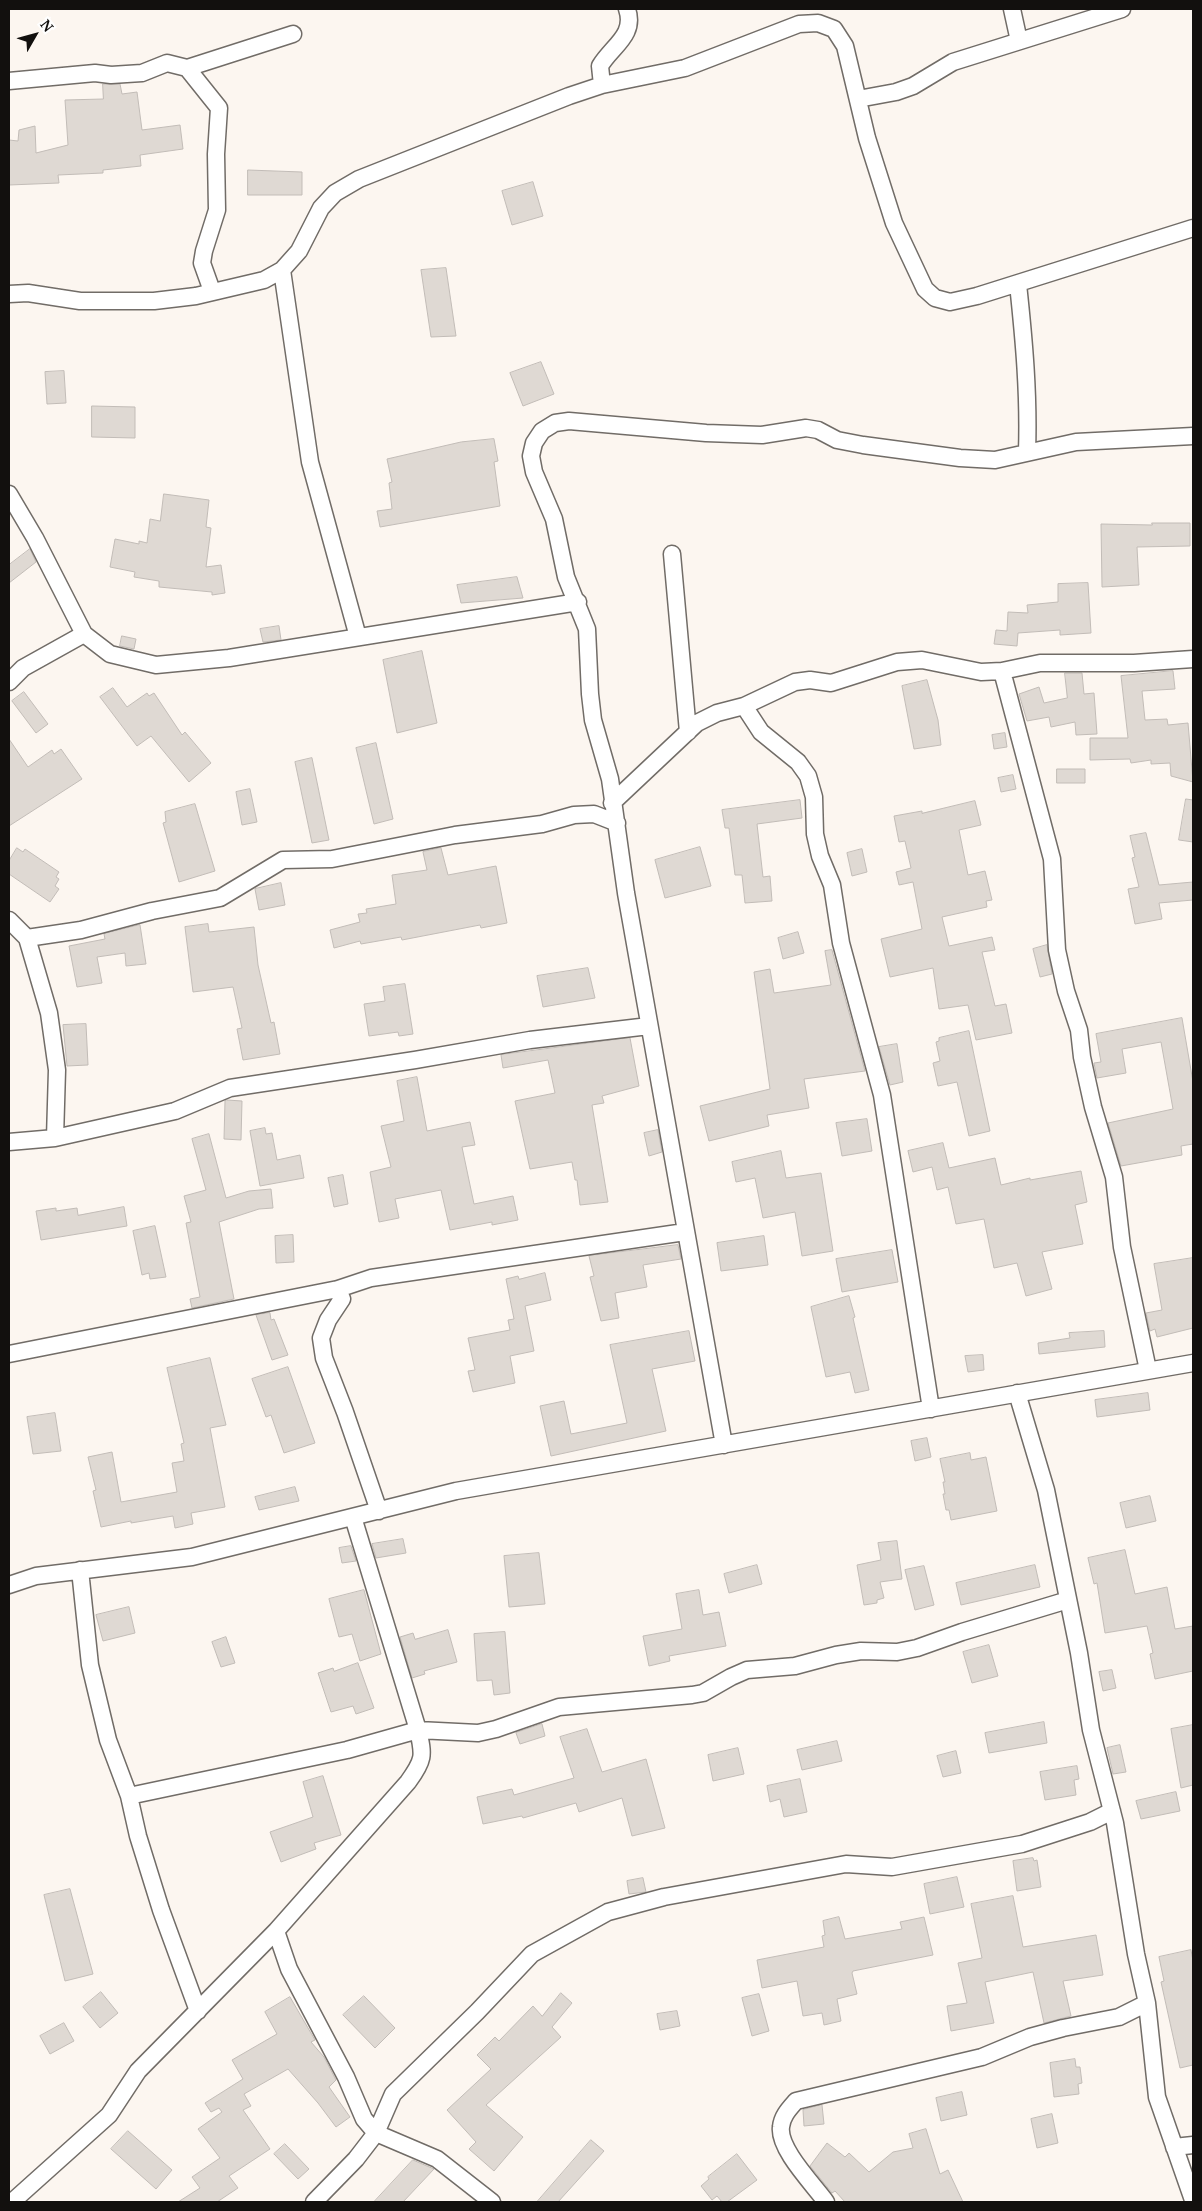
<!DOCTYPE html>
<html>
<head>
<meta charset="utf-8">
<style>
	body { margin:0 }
	#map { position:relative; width:1202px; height:2211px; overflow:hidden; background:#fcf6f0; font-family:"Noto Serif",serif }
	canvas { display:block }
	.frame { position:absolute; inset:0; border:10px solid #12100e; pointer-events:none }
	.north { position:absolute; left:10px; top:10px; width:50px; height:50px; -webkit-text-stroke:4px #fff; paint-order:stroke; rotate:52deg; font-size:14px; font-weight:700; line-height:20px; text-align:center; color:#12100e }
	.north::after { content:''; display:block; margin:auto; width:18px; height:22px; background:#12100e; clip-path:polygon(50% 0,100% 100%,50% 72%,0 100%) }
</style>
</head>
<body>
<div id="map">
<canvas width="1202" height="2211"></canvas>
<div class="frame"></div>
<div class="north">N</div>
</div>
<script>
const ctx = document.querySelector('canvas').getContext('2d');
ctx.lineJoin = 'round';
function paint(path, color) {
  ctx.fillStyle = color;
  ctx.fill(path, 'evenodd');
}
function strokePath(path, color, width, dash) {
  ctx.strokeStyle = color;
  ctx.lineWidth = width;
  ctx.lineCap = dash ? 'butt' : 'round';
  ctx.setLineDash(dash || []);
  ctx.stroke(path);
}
const building = new Path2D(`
	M103 84H120L122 94 137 92 142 130 180 125 183 149 140 155 141 166 103 170V173L58 175 59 183 9 185V140L18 141 19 130 35 126 36 153 68 145 65 100 103 99Z
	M248 170 302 172V195H248Z
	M533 182 543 216 512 225 502 191Z
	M446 268 456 336 431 337 421 270Z
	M541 362 554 394 523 406 510 373Z
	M64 371 66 403 47 404 45 372Z
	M92 406 135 407V438L92 437Z
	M494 439 498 461 494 462 500 506 380 527 377 511 392 509 389 483 392 482 387 459 461 442Z
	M164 494 209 500 206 527 211 528 206 567 221 565 225 593 212 595V592L159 587V581L134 577 135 572 110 567 115 539 139 544V541L147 543 150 519 160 521Z
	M1152 523H1190V546L1137 547 1139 585 1102 587 1101 524 1152 525Z
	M30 549 36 562 9 583V565Z
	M517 577 523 598 461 603 457 585Z
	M1088 583 1091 633 1060 635V630L1018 633 1017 646 994 644 996 630 1007 631 1008 612 1028 613 1027 605 1058 602V584Z
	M279 626 281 640 263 642 260 629Z
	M122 636 136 639 134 649 120 646Z
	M422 651 437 723 397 733 383 660Z
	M1173 671 1175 689 1142 691 1145 720 1167 719 1168 725 1188 723 1193 782 1171 776 1170 763 1151 764V760L1131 763 1130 759 1090 760V738H1128L1121 676Z
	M1065 673H1082L1084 694 1094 693 1097 734 1076 735 1075 722 1051 727 1049 717 1027 721 1019 694 1039 687 1044 703 1067 698Z
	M927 680 938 720 941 745 914 749 902 686Z
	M113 688 127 707 147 693 149 696 154 693 182 735 185 732 211 763 189 782 151 736 137 746 100 697Z
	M24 692 48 724 36 733 12 701Z
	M1005 733 1007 747 994 749 992 735Z
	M9 739 28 767 52 750 54 754 61 749 82 779 9 826Z
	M376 743 393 819 374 824 356 748Z
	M312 758 329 840 312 843 295 762Z
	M1057 769H1085V783H1057Z
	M1013 775 1016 789 1001 792 998 778Z
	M250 789 257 822 242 825 236 792Z
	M1186 799 1193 800V842L1179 840Z
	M800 800 802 818 757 824 763 877 770 876 772 901 745 903 742 875H735L729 828H725L722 810Z
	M975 801 981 825 959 830 968 875 985 871 992 900 986 901 987 907 942 917 949 946 992 937 995 950 982 952 995 1006 1006 1004 1012 1033 976 1040 968 1005 939 1009 933 968 890 977 881 939 922 929 913 882 899 885 896 872 911 868 905 841 899 842 894 816 922 811V813Z
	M195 804 215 871 179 882 163 823 166 822 165 812Z
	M1146 833 1159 885 1193 882V900L1159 903 1162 919 1135 924 1128 889 1139 887 1132 858 1135 857 1130 836Z
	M700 847 711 886 665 898 655 860Z
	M17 848 23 852 25 849 59 872 56 877 59 879 55 886 59 889 50 902 9 874V861Z
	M441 848 448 875 496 866 507 923 481 928 480 925 402 940 401 937 361 944 360 941 334 948 330 930 360 922 358 914 367 913 366 909 396 904 392 875 427 870 423 852Z
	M862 849 867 872 852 876 847 853Z
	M281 883 285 905 259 910 255 889Z
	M208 924 209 932 254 927 258 965 271 1023 274 1022 280 1054 243 1060 237 1029 242 1028 233 987 193 992 185 927Z
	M140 925 146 964 126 966 125 953 97 957 102 983 77 987 69 946 105 939 104 934Z
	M798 932 804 953 783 959 778 938Z
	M1047 945 1052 974 1040 977 1033 949Z
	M832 950 865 1071 804 1079 809 1108 767 1115 769 1126 709 1141 700 1106 770 1089 754 972 770 969 774 993 831 985 825 951Z
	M588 968 595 998 543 1007 537 976Z
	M405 984 413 1034 399 1036 398 1032 369 1036 364 1004 385 1001 383 987Z
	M1182 1018 1193 1082V1144L1181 1146 1182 1155 1121 1166 1108 1123 1173 1109 1161 1042 1122 1049 1126 1073 1097 1078 1094 1063 1101 1062 1096 1034Z
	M86 1024 88 1065 67 1066 63 1025Z
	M969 1031 990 1131 969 1136 957 1082 938 1086 933 1063 940 1061 936 1042 939 1041V1038Z
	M630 1038 639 1086 602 1096 604 1103 592 1105 608 1202 580 1205 577 1180H575L572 1162 530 1169 515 1101 555 1093 548 1060 503 1068 501 1055Z
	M897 1044 903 1082 890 1085 879 1047Z
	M417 1077 427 1131 470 1122 475 1145 462 1147 474 1204 513 1196 518 1220 492 1225V1222L450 1230 441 1190 395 1199 399 1218 379 1222 370 1172 391 1167 381 1126 404 1121 397 1081Z
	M227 1100 242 1101 241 1140 224 1139 225 1101Z
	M867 1119 872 1151 842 1156 836 1123Z
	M265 1128 266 1134 272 1133 277 1160 300 1155 304 1178 260 1186 250 1131Z
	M658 1130 662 1152 649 1156 644 1133Z
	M209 1134 226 1198 249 1191 271 1189 273 1208 259 1209 219 1222 234 1299 192 1308 190 1299 200 1297 186 1223 191 1222 184 1196 206 1190 192 1139Z
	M943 1143 949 1168 995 1158 1001 1185 1030 1178V1180L1081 1171 1087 1202 1075 1205 1083 1244 1042 1252 1052 1289 1026 1296 1017 1263 994 1268 984 1219 956 1224 948 1187 937 1190 932 1167 913 1172 908 1151Z
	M781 1151 786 1178 821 1173 833 1251 802 1256 795 1212 763 1218 755 1178 736 1182 732 1162Z
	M343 1175 348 1204 334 1207 328 1178Z
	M124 1207 127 1226 41 1240 36 1211 56 1208V1211L77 1208 78 1215Z
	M155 1226 166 1277 150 1279 149 1273 142 1275 133 1231Z
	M293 1235 294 1262 276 1263 275 1236Z
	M764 1236 768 1265 721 1271 717 1243Z
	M678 1245 681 1259 643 1265 647 1287 615 1293 619 1318 601 1321 590 1277 594 1276 589 1256Z
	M892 1250 898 1282 842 1292 836 1259Z
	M1193 1258V1328L1157 1337 1155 1329 1150 1331 1146 1313 1162 1310 1154 1264Z
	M545 1273 551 1300 525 1306 534 1351 510 1356 515 1383 473 1392 468 1371 475 1370 468 1338 510 1330 508 1320 514 1319 506 1279 518 1276 519 1279Z
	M849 1296 855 1317 853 1318 869 1390 855 1393 850 1372 826 1377 811 1307Z
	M270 1313 271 1320 274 1319 288 1355 272 1360 256 1315Z
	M689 1331 695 1361 652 1369 666 1431 551 1456 540 1406 564 1401 571 1434 627 1423 610 1345Z
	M1104 1331 1105 1347 1039 1354 1038 1343 1070 1338 1069 1333Z
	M983 1355 984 1370 968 1372 965 1356Z
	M210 1358 226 1425 210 1428 225 1507 191 1513 193 1524 175 1528 173 1516 131 1523V1521L101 1527 93 1491 96 1490 88 1457 112 1452 121 1502 177 1492 172 1463 184 1461 181 1444 184 1443 167 1368Z
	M288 1367 315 1443 284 1453 271 1415 266 1417 252 1379Z
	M1148 1393 1150 1410 1097 1417 1095 1400Z
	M55 1413 61 1451 33 1454 27 1417Z
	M927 1438 931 1457 915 1461 911 1441Z
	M970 1453 971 1460 986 1457 997 1511 951 1520 949 1510H946L943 1494H945L943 1482H945L940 1459Z
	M295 1487 299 1501 259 1510 255 1497Z
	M1150 1496 1156 1521 1126 1528 1120 1503Z
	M403 1539 406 1553 376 1558 372 1544Z
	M897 1541 902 1579 880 1582 884 1598 877 1600V1603L864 1605 857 1565 881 1560 878 1543Z
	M351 1546 356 1561 342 1563 339 1548Z
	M1125 1550 1135 1594 1167 1587 1175 1629 1193 1626V1671L1155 1679 1150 1654 1153 1653 1147 1626 1105 1633 1097 1583 1094 1584 1088 1558Z
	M539 1553 545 1604 509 1607 504 1556Z
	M757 1565 762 1584 729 1593 724 1574Z
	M1035 1565 1040 1587 961 1605 956 1583Z
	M924 1566 934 1605 915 1610 905 1570Z
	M364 1590 381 1654 360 1661 352 1634 339 1637 329 1599Z
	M699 1590 703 1615 719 1612 726 1646 669 1656 670 1661 649 1666 643 1636 682 1629 676 1594Z
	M129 1607 135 1633 103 1641 96 1615Z
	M448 1630 457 1662 424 1671 425 1674 412 1678 400 1637 413 1633 415 1639Z
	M505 1632 510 1693 494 1695 492 1680 477 1681 474 1634Z
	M226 1637 235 1663 221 1667 212 1642Z
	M989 1645 998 1676 972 1683 963 1652Z
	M358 1663 374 1708 356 1714 353 1706 331 1712 318 1673 333 1668 334 1671Z
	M1112 1670 1116 1688 1103 1691 1099 1672Z
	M1044 1722 1047 1743 989 1753 985 1733Z
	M542 1724 545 1736 520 1744 516 1733Z
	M1193 1725V1785L1181 1788 1171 1729Z
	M587 1729 602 1772 646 1759 665 1828 632 1836 622 1798 579 1812 576 1803 523 1818 522 1816 483 1824 477 1797 512 1789 514 1795 574 1778 560 1737Z
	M837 1741 842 1761 802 1770 797 1750Z
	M1120 1745 1126 1772 1113 1774 1107 1748Z
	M738 1748 744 1774 713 1781 708 1755Z
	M956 1751 961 1773 943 1777 937 1756Z
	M1077 1766 1079 1779 1074 1780 1076 1795 1045 1800 1040 1772Z
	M323 1776 341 1835 314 1843 316 1849 281 1862 270 1832 313 1817 303 1782Z
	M800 1779 807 1812 784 1817 780 1799 770 1802 767 1786Z
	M1176 1792 1180 1811 1141 1819 1136 1801Z
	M1033 1858 1034 1861 1037 1860 1041 1887 1017 1891 1013 1861Z
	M957 1877 964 1907 930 1914 924 1884Z
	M643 1878 646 1892 629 1894 627 1881Z
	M70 1889 93 1974 65 1981 44 1895Z
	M1013 1896 1023 1947 1096 1935 1103 1975 1063 1981 1071 2016 1044 2023 1033 1972 985 1982 994 2023 951 2031 947 2006 967 2003 958 1963 982 1958 971 1904Z
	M839 1917 845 1939 902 1929 900 1922 924 1917 933 1955 853 1971 852 1973 857 1994 837 1999 841 2021 824 2025 822 2013 803 2016 797 1981 762 1988 757 1960 824 1947 822 1936 825 1935 823 1921Z
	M1191 1950 1193 1961V2065L1180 2068 1161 1982 1164 1981 1159 1957Z
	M101 1992 118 2013 100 2028 83 2007Z
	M561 1993 572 2003 552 2027 561 2037 486 2105 523 2137 494 2171 469 2149 476 2142 447 2110 491 2069 477 2055 495 2037 499 2041 533 2006 542 2016Z
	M759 1994 769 2031 752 2036 742 1998Z
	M364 1996 395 2028 375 2048 343 2015Z
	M290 1997 315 2040 311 2042 324 2057 336 2080 329 2087 350 2117 336 2127 318 2103 288 2069 244 2094 251 2106 243 2110 270 2149 229 2176 238 2188 217 2202H178L200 2188 192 2177 220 2158 198 2129 222 2112 219 2108 211 2112 205 2103 243 2079 232 2060 277 2034 265 2012Z
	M677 2011 680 2026 660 2030 657 2014Z
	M64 2023 74 2041 50 2054 40 2036Z
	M1075 2059 1076 2067H1080L1082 2083 1078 2084 1079 2094 1054 2097 1050 2063Z
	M962 2092 967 2115 941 2121 936 2098Z
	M822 2105 824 2124 804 2126 803 2110Z
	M1052 2114 1058 2143 1037 2148 1031 2119Z
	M926 2129 940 2174 948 2170 963 2202H845L835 2191 832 2193 810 2166 827 2143 845 2157 849 2153 869 2172 893 2152 913 2148 909 2134Z
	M128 2131 172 2170 156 2189 111 2149Z
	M591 2140 604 2151 558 2202H537Z
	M285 2144 309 2169 298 2179 274 2154Z
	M737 2154 757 2180 727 2202H722L717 2196 712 2200 701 2186 709 2179 708 2177Z
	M413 2160 434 2169 403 2202H374Z`);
paint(building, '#dfd9d3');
strokePath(building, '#c2bcb7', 1);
const minor = new Path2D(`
	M1012 9 1019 41
	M187 68 219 108 216 154 217 210 204 251 202 263 212 291
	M9 81 95 73 111 75 142 73 167 63 187 68 293 34
	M602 85 600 66C612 46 636 35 627 9
	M858 99 896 92 913 86 953 62 1122 9
	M282 270 310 462 358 637
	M1018 284C1024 340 1029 395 1027 452
	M9 294 28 293 80 301H154L196 296 264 280 282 270 299 251 321 208 335 193 359 179 569 96 602 85 685 68 799 24 818 23 834 29 845 46 867 138 894 223 925 289 935 298 950 302 977 296 1193 228
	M9 494 35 538 84 634 110 654 156 665 229 658 578 602
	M672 554 688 732
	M1002 671 1052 859 1057 950 1066 991 1079 1030 1082 1057 1093 1107 1114 1177 1122 1247 1148 1370
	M9 682 23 668 84 634
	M744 706 761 732 798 762 808 776 814 797 815 834 820 856 832 885 841 943 882 1095 931 1409
	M612 803 697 723 717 713 744 706 795 682 810 680 831 683 897 662 922 660 981 672 1002 671 1040 663H1134L1193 659
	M9 920 27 938 49 1013 57 1070 55 1138
	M27 938 81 930 152 911 220 898 283 860 332 859 455 835 542 824 574 815 594 814 617 823
	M9 1142 55 1138 175 1111 230 1088 415 1060 530 1040 649 1026
	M338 1289 342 1299 328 1320 321 1338 324 1358 345 1412 379 1511
	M9 1354 338 1289 371 1278 685 1232
	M1017 1393 1046 1490 1079 1653 1091 1730 1115 1823 1136 1954 1147 2003 1157 2097 1193 2200
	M724 1445 626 893 610 779 593 720 590 694 587 629 566 577 554 519 534 472 531 456 534 443 542 431 555 423 569 421 706 433 762 435 806 428 818 430 837 440 863 445 960 458 995 460 1076 442 1193 436
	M80 1570 90 1665 108 1740 129 1796 138 1836 161 1910 198 2011
	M9 1585 36 1576 192 1557 456 1491 1193 1363
	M129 1796 347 1750 418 1730 478 1733 496 1729 559 1707 692 1695 703 1693 731 1677 747 1670 795 1666 836 1655 861 1651 897 1652 917 1648 962 1632 1068 1600
	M276 1931 289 1969 346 2077 364 2119 376 2133 437 2159 492 2202
	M1174 2147 1193 2145
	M12 2202 109 2115 138 2071 276 1931 408 1782C424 1760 424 1756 418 1730L353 1517
	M314 2202 356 2159 376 2133 393 2094 477 2012 532 1954 608 1912 664 1897 846 1864 892 1867 1022 1844 1090 1822 1112 1811
	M826 2202C814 2185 778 2149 781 2127 782 2116 789 2109 796 2101L982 2057 1030 2037 1063 2028 1119 2017 1147 2003`);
strokePath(minor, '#716c67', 19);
strokePath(minor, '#fff', 16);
</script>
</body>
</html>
